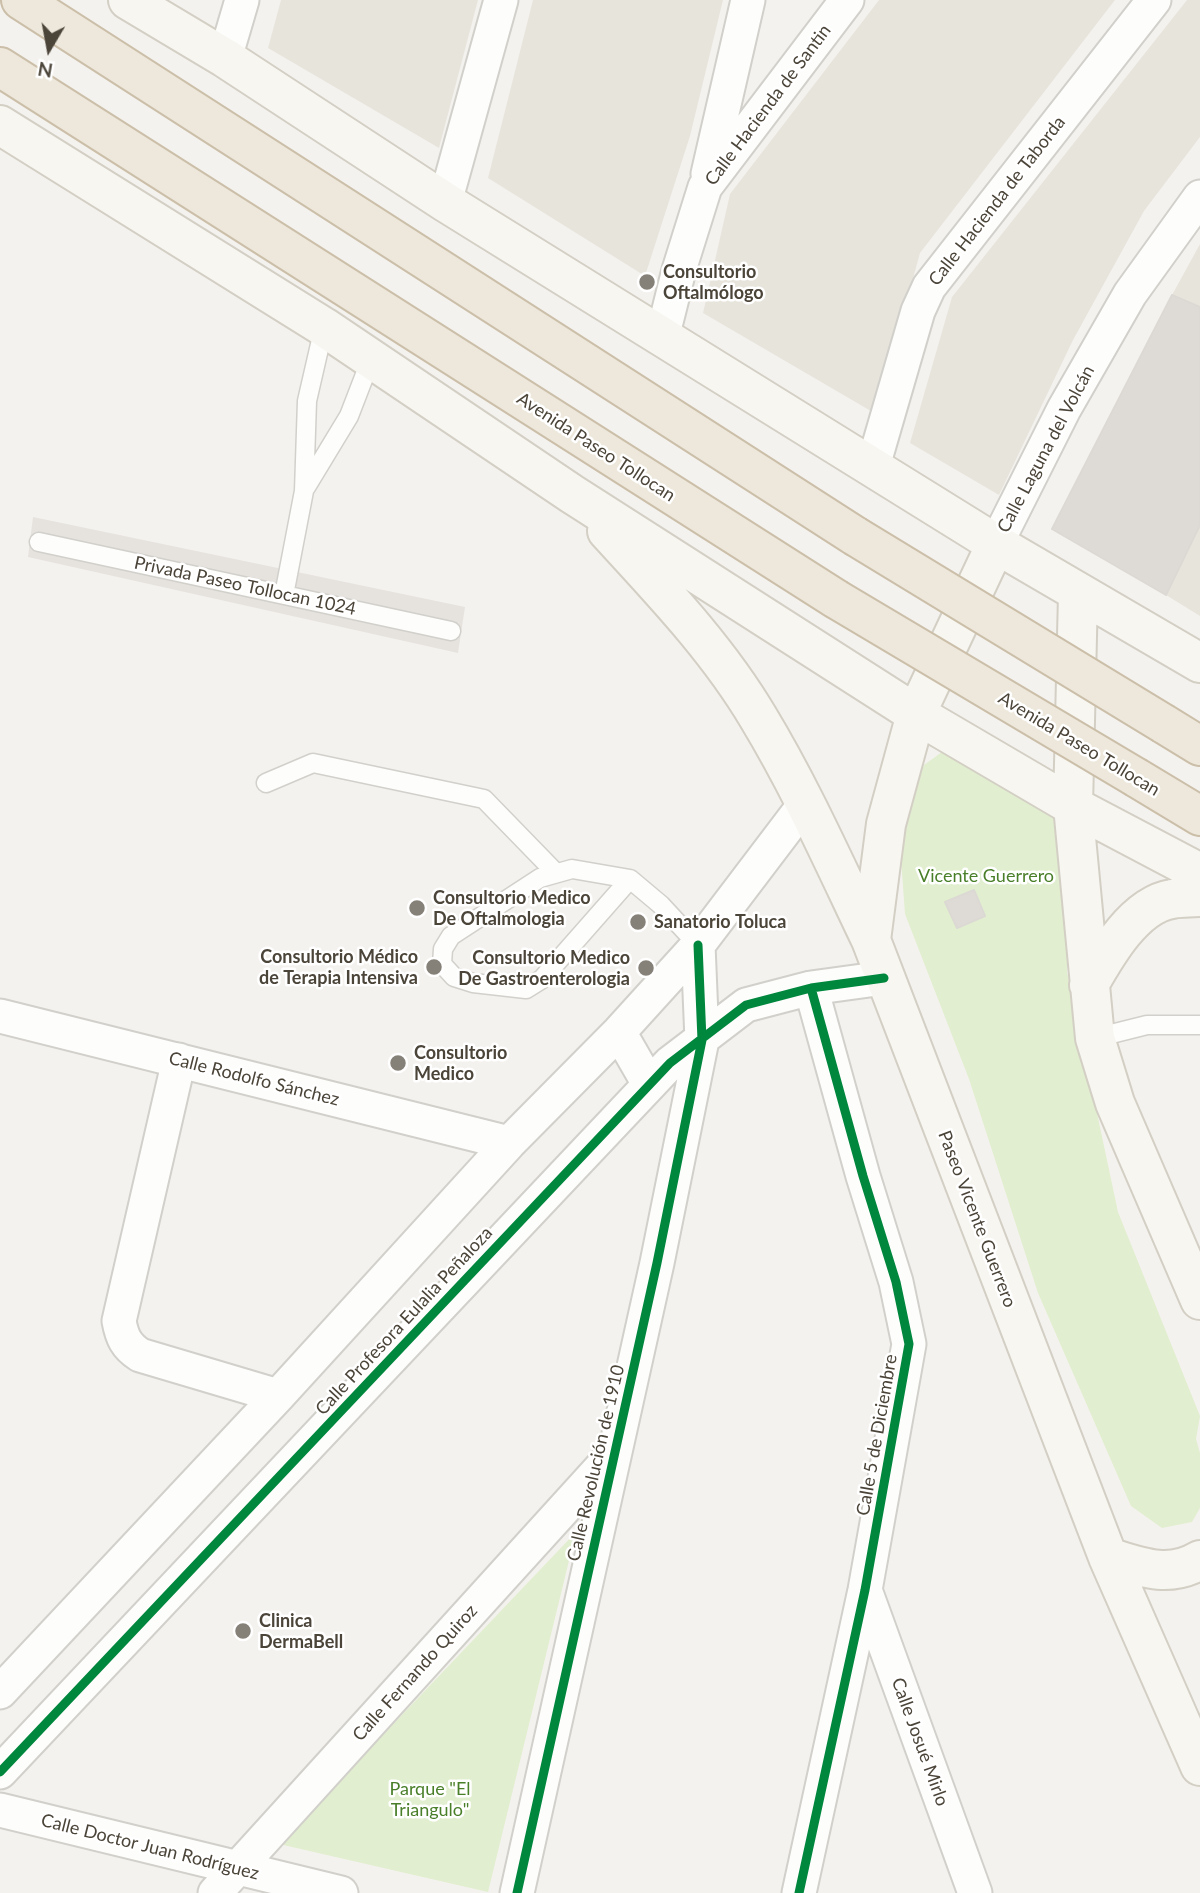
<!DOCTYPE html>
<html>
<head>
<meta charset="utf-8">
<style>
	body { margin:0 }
	#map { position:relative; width:1200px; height:1893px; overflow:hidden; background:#f4f2ee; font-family:Lato,sans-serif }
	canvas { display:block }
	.north { position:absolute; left:14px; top:14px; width:70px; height:70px; -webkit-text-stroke:5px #fff; paint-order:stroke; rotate:190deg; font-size:19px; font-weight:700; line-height:28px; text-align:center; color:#4b4439 }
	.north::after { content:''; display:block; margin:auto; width:24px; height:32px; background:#4b4439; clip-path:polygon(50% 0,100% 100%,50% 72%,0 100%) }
</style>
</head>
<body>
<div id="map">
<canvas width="1200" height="1893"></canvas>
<div class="north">N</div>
</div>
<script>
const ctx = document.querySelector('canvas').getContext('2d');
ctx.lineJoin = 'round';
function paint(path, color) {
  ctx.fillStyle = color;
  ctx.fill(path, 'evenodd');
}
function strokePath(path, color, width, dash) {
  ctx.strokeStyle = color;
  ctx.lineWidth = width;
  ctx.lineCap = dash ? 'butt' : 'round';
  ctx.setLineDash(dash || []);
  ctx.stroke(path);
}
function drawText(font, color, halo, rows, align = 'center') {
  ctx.font = font + ' Lato,sans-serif';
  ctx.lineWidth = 5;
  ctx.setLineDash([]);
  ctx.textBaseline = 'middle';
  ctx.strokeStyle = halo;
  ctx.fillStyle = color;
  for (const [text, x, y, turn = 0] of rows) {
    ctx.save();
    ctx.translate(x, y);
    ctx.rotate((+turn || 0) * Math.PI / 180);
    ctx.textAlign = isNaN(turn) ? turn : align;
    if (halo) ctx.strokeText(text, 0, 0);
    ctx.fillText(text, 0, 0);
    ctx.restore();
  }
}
paint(new Path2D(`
	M281 0H478L439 148 268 48Z
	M533 0H723L690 136 645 276 488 178Z
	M879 0H1115L920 253 876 414 703 313 730 194Z
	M1187 0H1200V137L1144 211 1073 340 999 495 910 443 952 297Z
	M1200 244V307L1172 295Z
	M1200 525V616L1166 595Z`), '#e7e4dc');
paint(new Path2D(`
	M953 744 1060 811 1071 875 1067 972 1118 1212 1200 1416 1196 1439 1200 1453V1508L1192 1522 1162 1528 1131 1506 1038 1293 969 1079 905 914 901 859 904 814 924 765Z
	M576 1532 488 1892 279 1844Z`), '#e1eecf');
paint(new Path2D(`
	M33 517 465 607 458 653 28 557Z`), '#e6e3df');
const building = new Path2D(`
	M1172 295 1200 307V525L1166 595 1052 529Z
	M974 890 985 916 957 928 945 902Z`);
paint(building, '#dedbd6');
strokePath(building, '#dcd9d4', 2);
const lane = new Path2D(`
	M306 487 349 416 371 359
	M39 542 451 631
	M284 595 304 491 307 401 324 327
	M266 783 313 763 484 799 555 872
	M630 879 542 979 526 989 473 983 454 977 442 964 443 949 451 936 540 878 572 869 630 879 661 905 698 945
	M1095 1038 1147 1025H1200`);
const street = new Path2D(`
	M225 58 242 0
	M708 174 748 0
	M445 202 501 0
	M663 334 679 270 705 187 847 0
	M873 466 918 311 929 287 1154 0
	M996 544 1064 409 1130 294 1200 197
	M0 1016 509 1143
	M619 1032 649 1084
	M179 1060 119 1321C122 1337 126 1346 140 1355L278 1396
	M865 1590 975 1893
	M0 1692 278 1396 509 1143 619 1032 698 945 805 804
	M0 1772 670 1063 746 1005 811 988 884 978
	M0 1810 341 1893
	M215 1893 611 1457
	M517 1893 657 1263 702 1040 698 945
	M799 1893 865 1590 909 1344 896 1282 863 1176 811 988`);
const secondary = new Path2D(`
	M128 0 225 58 445 202 996 544 1200 663
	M0 125 324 327 572 494 916 714 1073 806 1200 873
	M607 531C661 590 717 648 758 717 801 788 835 865 871 940
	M996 544 916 714 886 824 871 940 1108 1557 1200 1766
	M1078 594 1073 806 1095 1038 1115 1103 1200 1300
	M1089 985C1106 955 1134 905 1172 899 1181 897 1191 898 1200 897
	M1108 1557C1140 1567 1169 1579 1200 1560`);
const highway = new Path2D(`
	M21 0 855 536
	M0 67 836 599
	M1164 724 1200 746
	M1137 778 1200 816`);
strokePath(lane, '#d2d0cb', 21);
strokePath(street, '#d2d0cb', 37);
strokePath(secondary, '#d3cfc5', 42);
strokePath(highway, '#ccbfa9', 42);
strokePath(lane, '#fdfdfc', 18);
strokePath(street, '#fdfdfc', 33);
strokePath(secondary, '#f7f6f1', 38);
strokePath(highway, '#ede8db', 38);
const highwayBridge = new Path2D(`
	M855 536 1164 724
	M836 599 1137 778`);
strokePath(highwayBridge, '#ccbfa9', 42, []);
strokePath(highwayBridge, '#ede8db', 38);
strokePath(new Path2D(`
	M0 1772 670 1063 746 1005 811 988 884 978
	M517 1893 657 1263 702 1040 698 945
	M799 1893 865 1590 909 1344 896 1282 863 1176 811 988`), '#00873e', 9);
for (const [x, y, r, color] of [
	[647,282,9,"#868178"],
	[417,908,9,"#868178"],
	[638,922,9,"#868178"],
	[434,967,9,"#868178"],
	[646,968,9,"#868178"],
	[398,1063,9,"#868178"],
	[243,1631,9,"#868178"]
]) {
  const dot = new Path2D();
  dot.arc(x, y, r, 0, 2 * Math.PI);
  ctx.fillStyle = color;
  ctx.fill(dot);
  strokePath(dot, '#fff', 2.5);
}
drawText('18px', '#4b4439', '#fff', [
	["Calle Hacienda de Santin",768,105,-53],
	["Calle Hacienda de Taborda",997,201,-52],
	["Avenida Paseo Tollocan",596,447,33],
	["Calle Laguna del Volcán",1046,449,-62],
	["Privada Paseo Tollocan 1024",245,586,12],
	["Avenida Paseo Tollocan",1079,744,31],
	["Calle Rodolfo Sánchez",254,1079,14],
	["Paseo Vicente Guerrero",977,1219,69],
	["Calle Profesora Eulalia Peñaloza",404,1321,-47],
	["Calle 5 de Diciembre",877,1435,-80],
	["Calle Revolución de 1910",596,1463,-77],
	["Calle Fernando Quiroz",415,1673,-48],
	["Calle Josué Mirlo",920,1742,70],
	["Calle Doctor Juan Rodríguez",150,1847,14]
]);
drawText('bold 18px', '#4b4439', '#fff', [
	["Consultorio",663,272],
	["Oftalmólogo",663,293],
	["Consultorio Medico",433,898],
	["De Oftalmologia",433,919],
	["Sanatorio Toluca",654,922],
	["Consultorio Médico",418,957,"right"],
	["de Terapia Intensiva",418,978,"right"],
	["Consultorio Medico",630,958,"right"],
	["De Gastroenterologia",630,979,"right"],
	["Consultorio",414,1053],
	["Medico",414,1074],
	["Clinica",259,1621],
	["DermaBell",259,1642]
], 'left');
drawText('18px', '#4a7f2a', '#fff', [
	["Vicente Guerrero",986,876],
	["Parque \"El",430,1789],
	["Triangulo\"",430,1810]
]);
</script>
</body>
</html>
